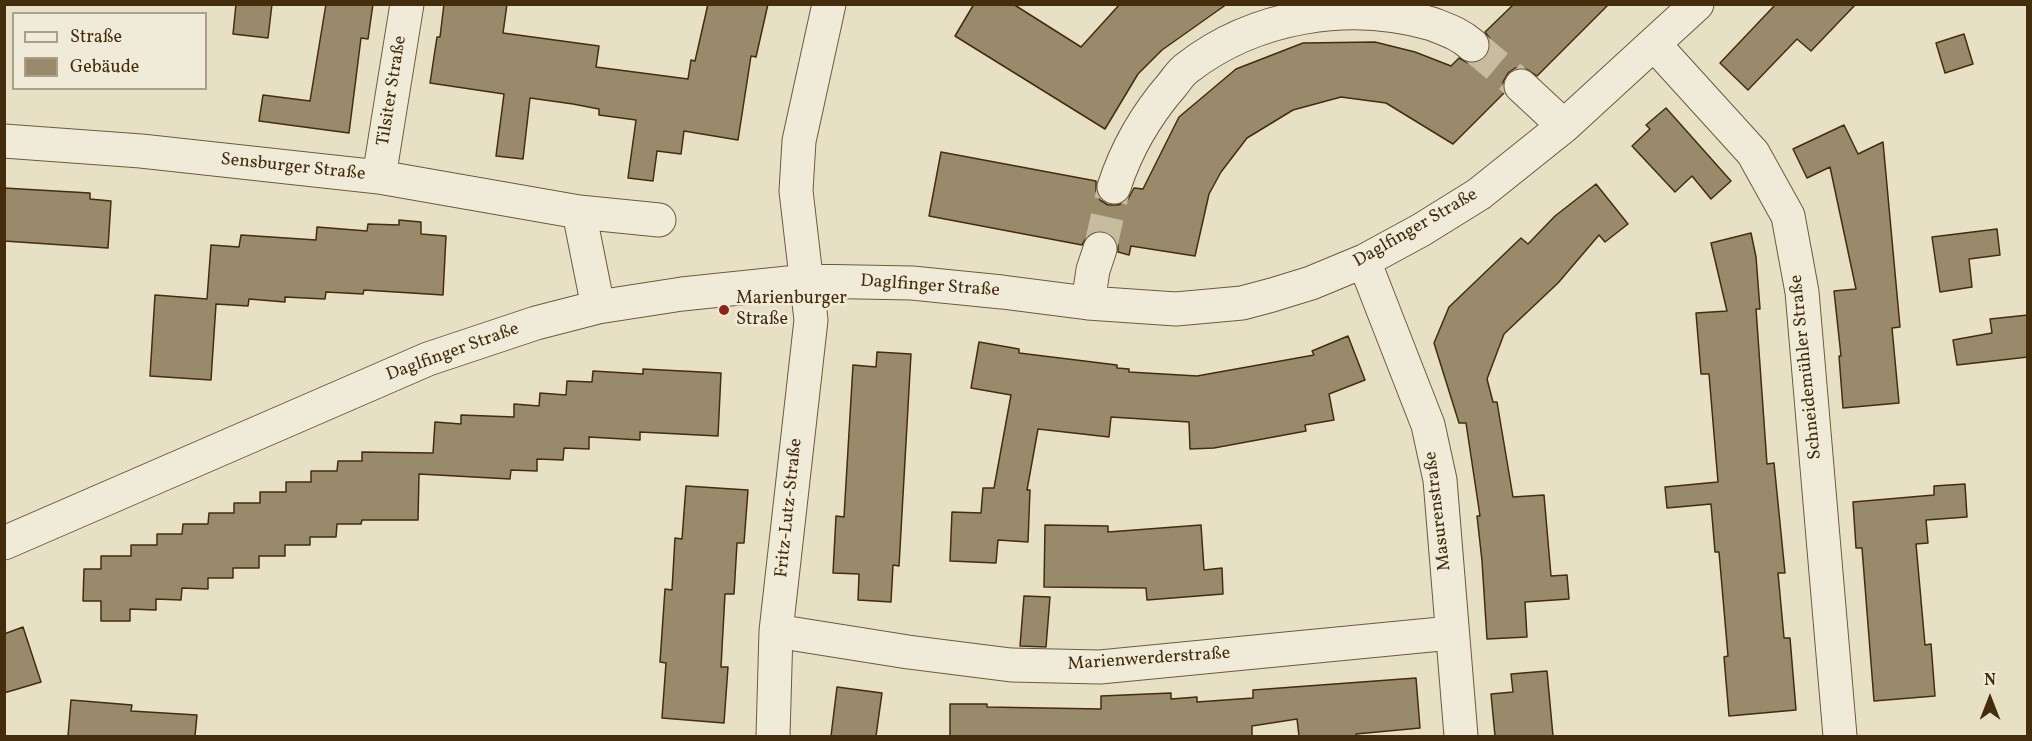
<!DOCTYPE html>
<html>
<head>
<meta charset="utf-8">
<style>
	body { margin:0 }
	#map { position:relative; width:2032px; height:741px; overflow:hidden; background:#e8e0c5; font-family:Vollkorn,serif }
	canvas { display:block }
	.frame { position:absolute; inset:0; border:6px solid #432d0c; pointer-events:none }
	.legend { position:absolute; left:12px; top:12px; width:195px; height:78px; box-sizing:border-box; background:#f0ebd9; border:2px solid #ab9f87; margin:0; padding:8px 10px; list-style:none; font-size:18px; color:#432d0c }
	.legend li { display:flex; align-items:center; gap:12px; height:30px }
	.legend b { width:30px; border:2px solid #ab9f87 }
	.north { position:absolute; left:1960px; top:669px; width:60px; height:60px; -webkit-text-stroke:4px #f0ebd9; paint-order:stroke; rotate:0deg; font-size:16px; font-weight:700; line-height:24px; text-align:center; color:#432d0c }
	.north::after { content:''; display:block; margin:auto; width:21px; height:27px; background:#432d0c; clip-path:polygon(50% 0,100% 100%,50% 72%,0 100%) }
</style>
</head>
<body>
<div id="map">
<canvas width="2032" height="741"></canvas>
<div class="frame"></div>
<ul class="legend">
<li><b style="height:8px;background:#f0ebd9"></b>Straße</li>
<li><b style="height:16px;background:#998a6c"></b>Gebäude</li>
</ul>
<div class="north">N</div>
</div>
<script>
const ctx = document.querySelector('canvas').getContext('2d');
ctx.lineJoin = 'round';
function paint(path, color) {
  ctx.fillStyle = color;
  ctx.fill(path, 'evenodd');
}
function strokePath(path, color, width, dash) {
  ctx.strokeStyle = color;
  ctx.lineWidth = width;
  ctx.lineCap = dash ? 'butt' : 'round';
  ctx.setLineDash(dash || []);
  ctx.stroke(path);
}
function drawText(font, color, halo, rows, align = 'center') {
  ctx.font = font + ' Vollkorn,serif';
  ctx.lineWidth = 5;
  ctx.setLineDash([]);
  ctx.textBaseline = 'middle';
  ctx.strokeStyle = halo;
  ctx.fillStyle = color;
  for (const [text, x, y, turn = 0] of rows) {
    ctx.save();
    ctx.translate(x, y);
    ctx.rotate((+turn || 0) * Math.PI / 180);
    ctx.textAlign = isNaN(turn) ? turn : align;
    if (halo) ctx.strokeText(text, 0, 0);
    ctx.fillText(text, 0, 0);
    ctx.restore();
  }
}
const building = new Path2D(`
	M236 4H272L268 38 233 34Z
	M326 4H373L368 39 361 38 349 133 259 121 263 95 310 101Z
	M444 4H507L503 33 599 46 596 67 688 79 691 60 695 61 708 4H768L756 57 751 56 738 140 684 131 681 154 657 151 653 181 628 178 636 120 599 115V109L573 104 530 98 523 159 496 156 504 94 430 83 437 37H440Z
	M974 4H1013L1081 47 1120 4H1227L1162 50 1138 74 1105 129 955 36Z
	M1514 4H1609L1537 76 1525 68H1515L1508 73 1503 82 1504 93 1453 144 1386 103 1341 97 1293 110 1247 138 1221 172 1209 194 1195 256 1131 246 1129 255 1118 252V245L1114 237 1105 231H1096L1088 235 1082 245 929 216 941 152 1096 181V191L1100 200 1108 205H1118L1127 201 1134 188 1143 189 1179 117 1236 69 1303 43 1375 42 1415 52 1451 66 1459 58 1468 63H1478L1486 57 1490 49V39L1485 32Z
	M1776 4H1856L1811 51 1797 39 1748 90 1720 63Z
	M1964 34 1973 64 1945 73 1936 43Z
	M1666 108 1731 181 1711 199 1692 176 1675 192 1632 146 1650 129 1646 125Z
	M1844 125 1858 154 1883 142 1900 327 1892 328 1899 403 1843 408 1839 356H1841L1834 291 1856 289 1830 167 1807 178 1793 149Z
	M1596 184 1628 224 1605 242 1599 235 1558 283 1504 334 1487 379 1493 402H1497L1513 497 1544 495 1551 576 1567 575 1569 599 1525 602 1527 637 1487 639 1482 561 1477 516H1480L1466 423H1459L1434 343 1449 307 1521 238 1528 244 1555 216Z
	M4 188 90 193V199L111 201 108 248 4 241Z
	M399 220 421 222V234L446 236 443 295 364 290 363 294 326 292 325 299 285 297V302L249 299 248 306 216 304 211 380 150 376 155 295 207 299 211 245 239 247 241 235 316 240 317 227 367 231 368 224 399 225Z
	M1997 229 2000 255 1969 259 1972 287 1940 292 1932 237Z
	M1751 233 1756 257 1760 309H1756L1767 464 1774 463 1785 573H1778L1784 638H1790L1796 710 1729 716 1724 657 1728 656 1719 552H1715L1711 504 1667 508 1665 487 1718 482 1709 374H1701L1696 313 1727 311 1711 243Z
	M2028 315V357L1957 365 1953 340 1992 333 1990 319Z
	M1348 336 1365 380 1329 394 1334 420 1305 425 1306 431 1214 448 1190 449 1189 422 1111 417 1109 437 1038 429 1027 490H1030L1028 542 998 540 996 563 950 561 952 512 981 513 983 488H994L1011 395 971 388 979 342 1019 349V353L1117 365V368L1129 369V372L1197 376 1314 355 1312 351Z
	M877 352 911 354 899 566 893 565 891 602 858 600 859 574 833 573 836 516 844 517 853 365 876 367Z
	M643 369 721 373 718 436 640 432V440L589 437V449L564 448 563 460 537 459V471L511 470 510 479 419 474 418 520H362L361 524H337L336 537H310V545H285V556H259V568H233V578H208V589L182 588 181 600 156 599V610L130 609V621H101V601H83L84 569H101V556H131V545H157V534H182L183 524H208L209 513H234V503H260V492H286V482H311V471H337L338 461H362V452L433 453 435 422 461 424V415L514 417V404L539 406 540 393 566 395 567 381 592 382 593 371 643 374Z
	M1965 484 1967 517 1926 520 1928 543 1916 544 1925 645 1931 644 1935 696 1874 701 1862 548H1856L1853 502 1934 495V486Z
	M686 486 748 490 744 543H737L734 594H725L721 667H728L724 723 662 718 666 663 660 662 665 589 672 590 675 538 682 539Z
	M1045 525 1108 526V532L1201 525 1204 570 1222 568 1223 594 1147 600 1146 588 1044 587Z
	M1024 596 1050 597 1046 647 1020 646Z
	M23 627 41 682 4 693V634Z
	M1547 671 1553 736H1495L1491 694 1513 692 1511 674Z
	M1416 678 1420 728 1356 734 1357 736H1299L1297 719 1252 726V736H950V704H987V707L1101 709V696L1171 693V699L1197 697V702L1253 698V690Z
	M837 687 882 693 876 736H831Z
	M71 700 132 705 131 711 197 715 195 736H68Z`);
paint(building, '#998a6c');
strokePath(building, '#432d0c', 1.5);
strokePath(new Path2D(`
	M1472 45 1521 86
	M1100 249 1114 187`), '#c7bca0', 33, [33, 16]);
const minor = new Path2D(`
	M1654 44 1753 153 1788 216 1802 292 1840 736
	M1521 86 1564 126
	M4 141 141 151 379 177 579 212 659 220
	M379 177 407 4
	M1114 187C1126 150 1146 115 1172 85 1177 79 1181 72 1187 68 1255 15 1351 0 1432 24 1447 30 1460 34 1472 45
	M579 212 598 307
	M1364 261 1428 425 1440 480 1461 736
	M1088 303 1093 270 1100 249
	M4 543 428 359 536 323 598 307 682 294 807 281 912 283 1002 292 1088 303 1176 309 1242 303 1272 295 1311 283 1364 261 1421 230 1479 194 1564 126 1697 4
	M776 631 908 652 1011 665 1100 667 1451 633
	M773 736 776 631 811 320 796 191 799 141 829 4`);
strokePath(minor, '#6c5a3a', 35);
strokePath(minor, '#f0ebd9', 33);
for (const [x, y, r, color] of [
	[724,310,6,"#8f2418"]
]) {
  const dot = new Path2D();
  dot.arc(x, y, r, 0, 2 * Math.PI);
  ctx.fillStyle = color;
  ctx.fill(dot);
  strokePath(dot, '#f0ebd9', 2);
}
drawText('18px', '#432d0c', '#f0ebd9', [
	["Tilsiter Straße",393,91,-81],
	["Sensburger Straße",293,168,6],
	["Daglfinger Straße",1416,229,-30],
	["Daglfinger Straße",930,287,4],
	["Daglfinger Straße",453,353,-20],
	["Schneidemühler Straße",1807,367,-96],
	["Fritz-Lutz-Straße",790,508,-84],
	["Masurenstraße",1439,511,-97],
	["Marienwerderstraße",1149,660,-4]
]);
drawText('18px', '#432d0c', '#f0ebd9', [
	["Marienburger",736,300],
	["Straße",736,321]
], 'left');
</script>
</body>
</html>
